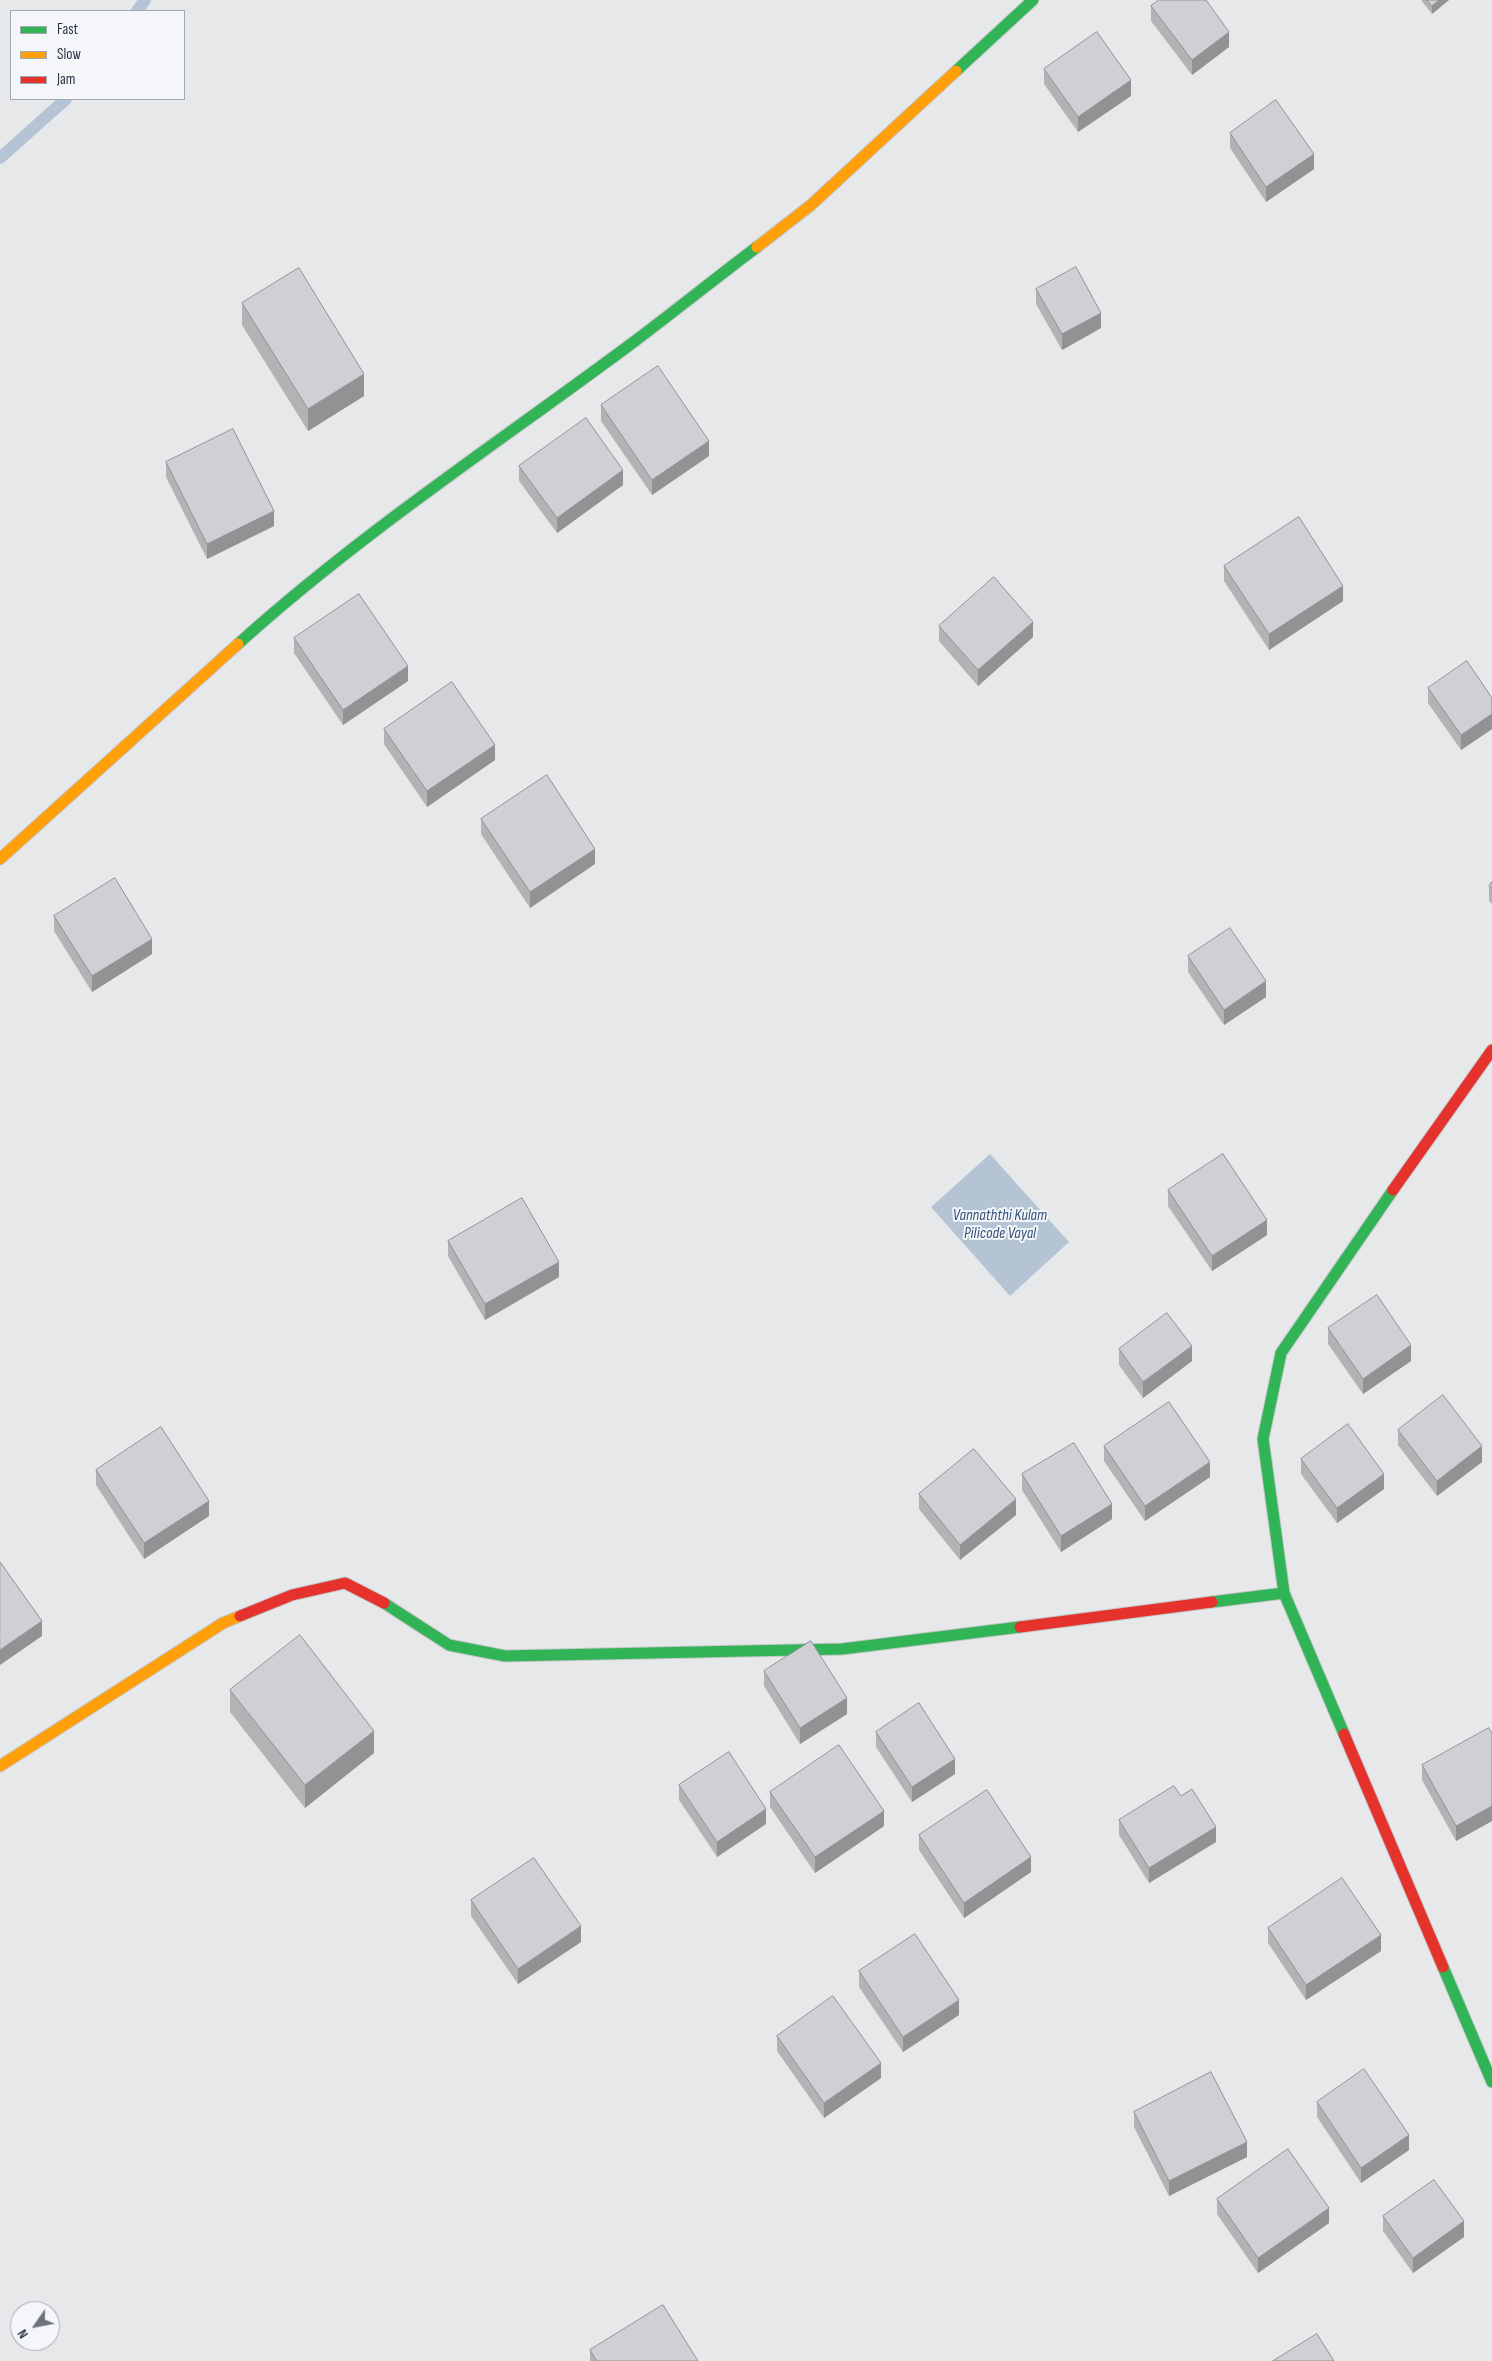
<!DOCTYPE html>
<html>
<head>
<meta charset="utf-8">
<style>
	body { margin:0 }
	#map { position:relative; width:1492px; height:2361px; overflow:hidden; background:#e6e8ea; font-family:"Sofia Sans Condensed",sans-serif }
	canvas { display:block }
	.legend { position:absolute; left:10px; top:10px; width:175px; height:90px; box-sizing:border-box; background:#f4f6f9; border:1px solid #a4a8b1; margin:0; padding:6px 9px; list-style:none; font-size:15px; color:#2b3445 }
	.legend li { display:flex; align-items:center; gap:10px; height:25px }
	.legend b { width:25px; border:1px solid #a4a8b1 }
	.north { position:absolute; left:10px; top:2301px; width:50px; height:50px; box-sizing:border-box; background:#f4f6f9; border:1px solid #a4a8b1; border-radius:50%; rotate:237deg; font-size:14px; font-weight:700; line-height:20px; text-align:center; color:#2b3445 }
	.north::after { content:''; display:block; margin:auto; width:18px; height:22px; background:#6c737f; clip-path:polygon(50% 0,100% 100%,50% 72%,0 100%) }
</style>
</head>
<body>
<div id="map">
<canvas width="1492" height="2361"></canvas>
<ul class="legend">
<li><b style="height:6px;background:#30b455"></b>Fast</li>
<li><b style="height:6px;background:#ff9f0a"></b>Slow</li>
<li><b style="height:6px;background:#e5322d"></b>Jam</li>
</ul>
<div class="north">N</div>
</div>
<script>
const ctx = document.querySelector('canvas').getContext('2d');
ctx.lineJoin = 'round';
function paint(path, color) {
  ctx.fillStyle = color;
  ctx.fill(path, 'evenodd');
}
function strokePath(path, color, width, dash) {
  ctx.strokeStyle = color;
  ctx.lineWidth = width;
  ctx.lineCap = dash ? 'butt' : 'round';
  ctx.setLineDash(dash || []);
  ctx.stroke(path);
}
function drawText(font, color, halo, rows, align = 'center') {
  ctx.font = font + ' "Sofia Sans Condensed",sans-serif';
  ctx.lineWidth = 4;
  ctx.setLineDash([]);
  ctx.textBaseline = 'middle';
  ctx.strokeStyle = halo;
  ctx.fillStyle = color;
  for (const [text, x, y, turn = 0] of rows) {
    ctx.save();
    ctx.translate(x, y);
    ctx.rotate((+turn || 0) * Math.PI / 180);
    ctx.textAlign = isNaN(turn) ? turn : align;
    if (halo) ctx.strokeText(text, 0, 0);
    ctx.fillText(text, 0, 0);
    ctx.restore();
  }
}
paint(new Path2D(`
	M990 1154 1069 1242 1010 1296 931 1207Z`), '#b4c4d5');
strokePath(new Path2D(`
	M137 11 145 0
	M0 158 66 99`), '#b4c4d5', 12);
const fast = new Path2D(`
	M956 71 1033 0
	M238 644C362 532 501 441 635 341 676 310 716 278 757 247
	M1212 1602 1284 1593
	M384 1603 449 1645 505 1656 842 1649 1020 1627
	M1344 1734 1284 1593 1263 1439 1281 1353 1393 1190
	M1443 1967 1492 2082`);
const slow = new Path2D(`
	M757 247 811 205 956 71
	M0 859 238 644
	M0 1766 223 1623 240 1616`);
const jam = new Path2D(`
	M1393 1190 1492 1050
	M240 1616 292 1595 345 1583 384 1603
	M1020 1627 1212 1602
	M1344 1734 1443 1967`);
strokePath(fast, '#c4c6c8', 13);
strokePath(slow, '#c4c6c8', 13);
strokePath(jam, '#c4c6c8', 13);
strokePath(fast, '#30b455', 11);
strokePath(slow, '#ff9f0a', 11);
strokePath(jam, '#e5322d', 11);
paint(new Path2D(`
	M1421 0H1449L1432 14Z
	M1151 6 1229 47 1192 75 1151 21Z
	M1044 69 1131 96 1078 132 1044 84Z
	M1230 133 1314 169 1266 202 1230 148Z
	M1036 289 1101 328 1062 350 1036 304Z
	M242 303 364 396 308 431 242 325Z
	M601 405 709 456 652 495 601 421Z
	M166 462 274 526 207 559 166 477Z
	M519 466 623 485 557 533 519 481Z
	M1224 566 1343 601 1269 650 1224 581Z
	M939 626 1033 637 978 686 939 641Z
	M294 638 408 681 343 725 294 653Z
	M1428 688 1492 698V729L1461 750 1428 703Z
	M384 729 495 760 427 807 384 744Z
	M481 819 595 864 530 908 481 834Z
	M1492 882V904L1489 901V886Z
	M54 916 152 954 92 992 54 931Z
	M1188 956 1266 997 1224 1025 1188 972Z
	M1168 1190 1267 1235 1212 1271 1168 1206Z
	M448 1241 559 1277 485 1320 448 1256Z
	M1328 1328 1411 1361 1363 1394 1328 1344Z
	M1119 1349 1192 1361 1143 1398 1119 1365Z
	M1398 1430 1482 1462 1437 1496 1398 1445Z
	M1104 1446 1210 1477 1145 1521 1104 1461Z
	M1301 1459 1384 1489 1337 1523 1301 1474Z
	M96 1470 209 1516 144 1559 96 1485Z
	M1022 1474 1112 1519 1061 1552 1022 1490Z
	M919 1494 1016 1515 960 1560 919 1509Z
	M764 1671 847 1714 800 1744 764 1686Z
	M230 1690 374 1753 305 1808 230 1712Z
	M876 1732 955 1774 912 1802 876 1747Z
	M1492 1733V1821L1456 1841 1422 1780V1765Z
	M679 1785 766 1824 717 1857 679 1800Z
	M770 1792 884 1826 815 1873 770 1807Z
	M1181 1796 1216 1842 1149 1883 1119 1835V1820Z
	M919 1835 1031 1872 964 1918 919 1850Z
	M471 1900 581 1942 518 1984 471 1916Z
	M1268 1928 1381 1951 1306 2000 1268 1943Z
	M859 1971 959 2015 903 2052 859 1987Z
	M777 2036 881 2078 824 2118 777 2051Z
	M1317 2102 1409 2150 1361 2183 1317 2117Z
	M1134 2112 1247 2157 1169 2196 1134 2127Z
	M1217 2199 1329 2223 1258 2273 1217 2214Z
	M1383 2216 1464 2237 1413 2273 1383 2231Z
	M590 2350 698 2361H590Z`), '#b1b3b5');
paint(new Path2D(`
	M1439 0H1449L1432 14V6Z
	M1229 32V47L1192 75V60Z
	M1131 80V96L1078 132V117Z
	M1314 154V169L1266 202V187Z
	M1101 313V328L1062 350V334Z
	M364 374V396L308 431V409Z
	M709 441V456L652 495V480Z
	M623 470V485L557 533V518Z
	M274 511V526L207 559V544Z
	M1343 586V601L1269 650V634Z
	M1033 622V637L978 686V670Z
	M408 666V681L343 725V710Z
	M1492 714V729L1461 750V735Z
	M495 745V760L427 807V791Z
	M595 849V864L530 908V892Z
	M152 939V954L92 992V976Z
	M1266 981V997L1224 1025V1010Z
	M1267 1220V1235L1212 1271V1256Z
	M559 1262V1277L485 1320V1304Z
	M1411 1345V1361L1363 1394V1379Z
	M1192 1346V1361L1143 1398V1382Z
	M1482 1446V1462L1437 1496V1481Z
	M1210 1462V1477L1145 1521V1506Z
	M1384 1474V1489L1337 1523V1508Z
	M1016 1499V1515L960 1560V1545Z
	M209 1501V1516L144 1559V1543Z
	M1112 1504V1519L1061 1552V1536Z
	M42 1621V1636L0 1665V1650Z
	M847 1698V1714L800 1744V1728Z
	M374 1731V1753L305 1808V1785Z
	M955 1759V1774L912 1802V1787Z
	M1492 1806V1821L1456 1841V1826Z
	M766 1809V1824L717 1857V1842Z
	M884 1811V1826L815 1873V1857Z
	M1216 1827V1842L1149 1883V1868Z
	M1031 1857V1872L964 1918V1903Z
	M581 1926V1942L518 1984V1969Z
	M1381 1935V1951L1306 2000V1985Z
	M959 2000V2015L903 2052V2037Z
	M881 2063V2078L824 2118V2103Z
	M1409 2135V2150L1361 2183V2168Z
	M1247 2142V2157L1169 2196V2181Z
	M1329 2208V2223L1258 2273V2258Z
	M1464 2221V2237L1413 2273V2258Z`), '#909294');
const building = new Path2D(`
	M1159 0H1206L1229 32 1192 60 1151 6Z
	M1427 0H1439L1432 6Z
	M1097 32 1131 80 1078 117 1044 69Z
	M1276 100 1314 154 1266 187 1230 133Z
	M1076 267 1101 313 1062 334 1036 289Z
	M299 268 364 374 308 409 242 303Z
	M658 366 709 441 652 480 601 405Z
	M586 418 623 470 557 518 519 466Z
	M233 429 274 511 207 544 166 462Z
	M1299 517 1343 586 1269 634 1224 566Z
	M994 577 1033 622 978 670 939 626Z
	M359 594 408 666 343 710 294 638Z
	M1467 661 1492 698V714L1461 735 1428 688Z
	M452 682 495 745 427 791 384 729Z
	M547 775 595 849 530 892 481 819Z
	M115 878 152 939 92 976 54 916Z
	M1492 882V889L1489 886Z
	M1230 928 1266 981 1224 1010 1188 956Z
	M1223 1154 1267 1220 1212 1256 1168 1190Z
	M522 1198 559 1262 485 1304 448 1241Z
	M1377 1295 1411 1345 1363 1379 1328 1328Z
	M1167 1313 1192 1346 1143 1382 1119 1349Z
	M1443 1395 1482 1446 1437 1481 1398 1430Z
	M1169 1402 1210 1462 1145 1506 1104 1446Z
	M1348 1424 1384 1474 1337 1508 1301 1459Z
	M161 1427 209 1501 144 1543 96 1470Z
	M1074 1443 1112 1504 1061 1536 1022 1474Z
	M974 1449 1016 1499 960 1545 919 1494Z
	M0 1562 42 1621 0 1650Z
	M300 1635 374 1731 305 1785 230 1690Z
	M811 1641 847 1698 800 1728 764 1671Z
	M919 1703 955 1759 912 1787 876 1732Z
	M1489 1728 1492 1733V1806L1456 1826 1422 1765Z
	M839 1745 884 1811 815 1857 770 1792Z
	M729 1752 766 1809 717 1842 679 1785Z
	M1174 1786 1181 1796 1192 1789 1216 1827 1149 1868 1119 1820Z
	M987 1790 1031 1857 964 1903 919 1835Z
	M534 1858 581 1926 518 1969 471 1900Z
	M1342 1878 1381 1935 1306 1985 1268 1928Z
	M915 1934 959 2000 903 2037 859 1971Z
	M833 1996 881 2063 824 2103 777 2036Z
	M1364 2069 1409 2135 1361 2168 1317 2102Z
	M1211 2072 1247 2142 1169 2181 1134 2112Z
	M1288 2149 1329 2208 1258 2258 1217 2199Z
	M1434 2180 1464 2221 1413 2258 1383 2216Z
	M663 2305 698 2361H597L590 2350Z
	M1317 2334 1334 2361H1273Z`);
paint(building, '#ced0d3');
strokePath(building, '#909294', 1);
drawText('italic 16px', '#34527a', '#f4f6f9', [
	["Vannaththi Kulam",1000,1216],
	["Pilicode Vayal",1000,1234]
]);
</script>
</body>
</html>
